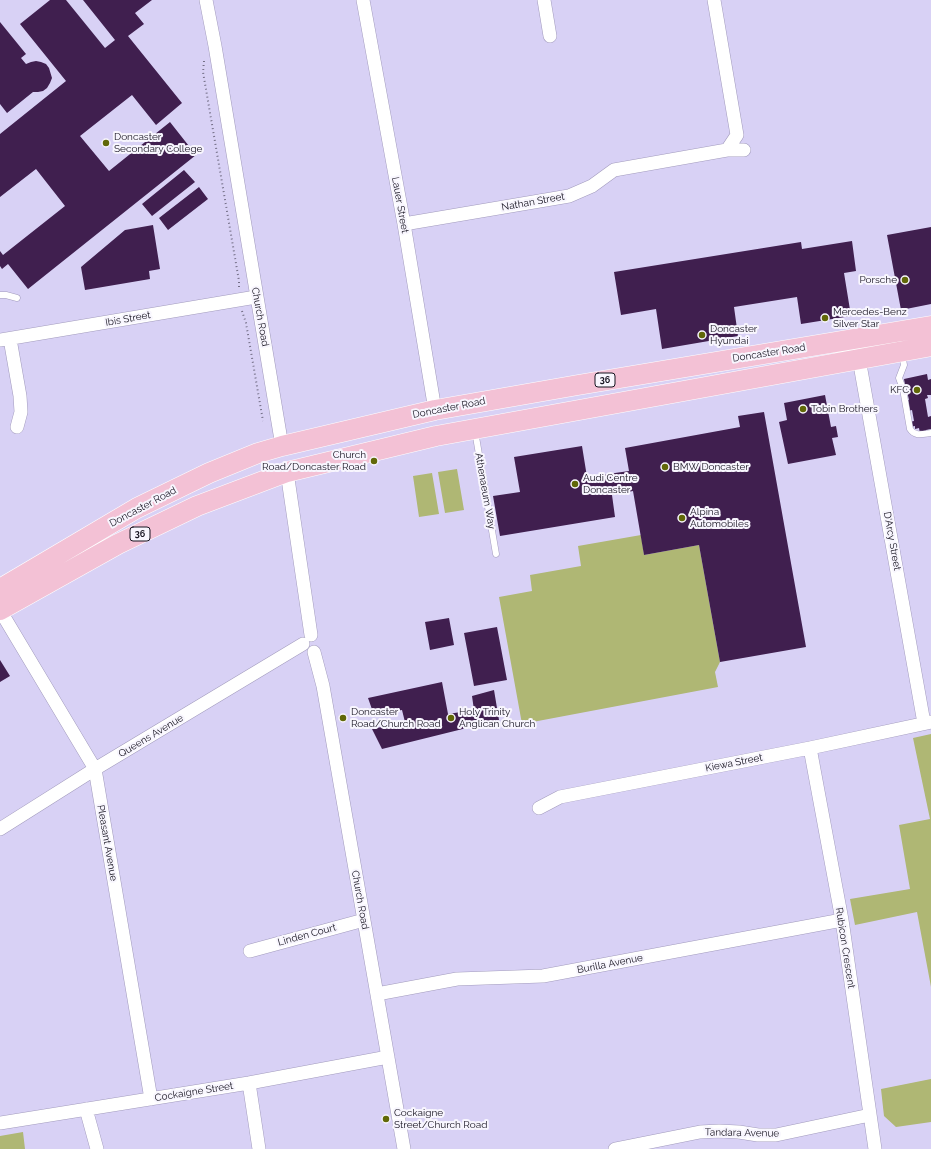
<!DOCTYPE html>
<html>
<head>
<meta charset="utf-8">
<style>
	body { margin:0 }
	canvas { display:block; background:#d8d1f5 }
</style>
</head>
<body>
<canvas width="931" height="1149"></canvas>
<script>
const ctx = document.querySelector('canvas').getContext('2d');
ctx.lineJoin = 'round';
function paint(path, color) {
  ctx.fillStyle = color;
  ctx.fill(path, 'evenodd');
}
function strokePath(path, color, width, dash) {
  ctx.strokeStyle = color;
  ctx.lineWidth = width;
  ctx.lineCap = dash ? 'butt' : 'round';
  ctx.setLineDash(dash || []);
  ctx.stroke(path);
}
function drawText(font, color, halo, rows, align = 'center') {
  ctx.font = font + ' Raleway,sans-serif';
  ctx.lineWidth = 4;
  ctx.setLineDash([]);
  ctx.textBaseline = 'middle';
  ctx.strokeStyle = halo;
  ctx.fillStyle = color;
  for (const [text, x, y, turn = 0] of rows) {
    ctx.save();
    ctx.translate(x, y);
    ctx.rotate((+turn || 0) * Math.PI / 180);
    ctx.textAlign = isNaN(turn) ? turn : align;
    if (halo) ctx.strokeText(text, 0, 0);
    ctx.fillText(text, 0, 0);
    ctx.restore();
  }
}
paint(new Path2D(`
	M457 469 464 510 445 513 438 472Z
	M432 473 439 514 419 517 413 476Z
	M641 535 644 555 699 545 720 662 715 672 718 687 522 724 499 597 532 591 530 575 581 566 578 546Z
	M931 734V987L917 912 855 925 850 899 910 889 899 825 930 819 913 738Z
	M931 1079V1122L896 1127 884 1116 881 1089Z
	M23 1132 25 1149H0V1136Z`), '#afb774');
paint(new Path2D(`
	M50 0H66L105 48 115 40 83 0H152L135 13 144 24 128 36 182 103 156 125 132 95 80 136 109 171 170 122 196 155 28 289 8 264 2 269 0 266V251L3 255 65 206 36 169 0 197V134L66 81 20 24Z
	M0 22 26 54 21 58 26 64 31 62 36 61 41 62 46 64 49 68 52 78 50 83 47 88 43 91 38 92H33L7 113 0 104Z
	M184 170 195 182 152 216 142 204Z
	M199 187 208 199 168 230 159 218Z
	M153 225 160 269 149 271 150 279 85 290 81 267 125 230Z
	M931 227V304L901 310 887 235Z
	M852 241 856 271 844 273 851 316 801 324 797 297 734 307 738 336 662 349 656 309 621 315 614 272 801 242 802 249Z
	M927 374 928 380 931 379V395H927L928 398 925 399 928 417 931 416V429L926 430 927 433 920 434 919 428 915 429V426L910 427 909 422 914 421 912 410 908 411 905 401 909 400 907 391H906L904 379Z
	M825 395 831 427 836 426 838 437 832 438 836 455 788 464 779 422 787 420 784 403Z
	M764 412 806 647 720 662 699 545 644 555 633 491 612 495 615 517 500 536 493 496 520 492 514 457 582 446 587 477 629 471 625 448 740 427 738 416Z
	M449 618 454 645 430 650 425 622Z
	M497 627 507 680 474 686 464 633Z
	M0 660 10 676 0 682Z
	M442 682 448 714 474 710 472 696 494 690 499 720 382 749 372 729 405 722 402 710 374 715 368 698Z`), '#401f4f');
const lane = new Path2D(`
	M0 295H6L17 298
	M902 354 904 365 899 378 903 389 910 429C915 437 923 434 931 433
	M475 431 496 554`);
const street = new Path2D(`
	M206 0 215 46 282 446
	M363 0 404 224 435 410
	M544 0 550 36
	M714 0 737 135 727 150
	M404 224 569 196 592 186 614 170 727 150H744
	M10 339 20 396 21 412 17 427
	M0 340 256 297
	M859 359 924 723
	M287 472 311 635
	M0 610 95 769 151 1099
	M314 652 323 686 404 1149
	M810 748 842 920 875 1149
	M539 808 560 797 810 748 931 722
	M0 829 95 769 303 644
	M250 951 364 920
	M377 994 457 979 543 976 842 920
	M249 1083 259 1149
	M86 1109 97 1149
	M0 1123 249 1083 388 1057
	M615 1149 700 1132 719 1131 739 1132 758 1135H776L870 1115`);
const primary = new Path2D(`
	M0 589 137 508 209 473 258 453 282 446 435 410 578 385 931 326
	M0 610 118 544 197 506 287 472 436 436 931 346`);
strokePath(lane, '#a29bbd', 7);
strokePath(street, '#a29bbd', 14);
strokePath(primary, '#fff', 21);
strokePath(new Path2D(`
	M204 61 203 72 239 281V287
	M242 311 246 323 263 421`), '#736e86', 2, [1, 3]);
strokePath(lane, '#fff', 6);
strokePath(street, '#fff', 13);
strokePath(primary, '#f3c1d5', 20);
for (const [x, y, r, color] of [
	[106,143,4,"#616808"],
	[905,280,4,"#616808"],
	[825,318,4,"#616808"],
	[702,335,4,"#616808"],
	[917,390,4,"#616808"],
	[803,409,4,"#616808"],
	[374,461,4,"#616808"],
	[665,467,4,"#616808"],
	[575,484,4,"#616808"],
	[682,518,4,"#616808"],
	[343,718,4,"#616808"],
	[451,718,4,"#616808"],
	[386,1119,4,"#616808"]
]) {
  const dot = new Path2D();
  dot.arc(x, y, r, 0, 2 * Math.PI);
  ctx.fillStyle = color;
  ctx.fill(dot);
  strokePath(dot, '#f8f6fe', 1.5);
}
for (const [x, y, w] of [
	[605,380,20],
	[140,534,20]
]) {
  const box = new Path2D();
  box.roundRect(x - w / 2, y - 7, w, 14, 3);
  ctx.fillStyle = '#f8f6fe';
  ctx.fill(box);
  strokePath(box, '#171421', 1);
}
drawText('bold 9px', '#171421', null, [
	["36",605,380],
	["36",140,534]
]);
drawText('10px', '#171421', '#f8f6fe', [
	["Doncaster",114,137],
	["Secondary College",114,149],
	["Porsche",897,280,"right"],
	["Mercedes-Benz",833,312],
	["Silver Star",833,324],
	["Doncaster",710,329],
	["Hyundai",710,341],
	["KFC",909,390,"right"],
	["Tobin Brothers",811,409],
	["Church",366,455,"right"],
	["Road/Doncaster Road",366,467,"right"],
	["BMW Doncaster",673,467],
	["Audi Centre",583,478],
	["Doncaster",583,490],
	["Alpina",690,512],
	["Automobiles",690,524],
	["Doncaster",351,712],
	["Road/Church Road",351,724],
	["Holy Trinity",459,712],
	["Anglican Church",459,724],
	["Cockaigne",394,1113],
	["Street/Church Road",394,1125]
], 'left');
drawText('10px', '#171421', '#f8f6fe', [
	["Nathan Street",533,202,-10],
	["Lauer Street",400,205,80],
	["Church Road",260,317,80],
	["Ibis Street",128,319,-10],
	["Doncaster Road",769,353,-9],
	["Doncaster Road",449,408,-11],
	["Athenaeum Way",485,491,80],
	["Doncaster Road",143,507,-28],
	["D'Arcy Street",892,541,80],
	["Queens Avenue",151,736,-31],
	["Kiewa Street",734,763,-11],
	["Pleasant Avenue",107,843,80],
	["Church Road",360,900,80],
	["Linden Court",307,935,-15],
	["Rubicon Crescent",845,948,81],
	["Burilla Avenue",610,964,-11],
	["Cockaigne Street",194,1092,-9],
	["Tandara Avenue",742,1133,1]
]);
</script>
</body>
</html>
